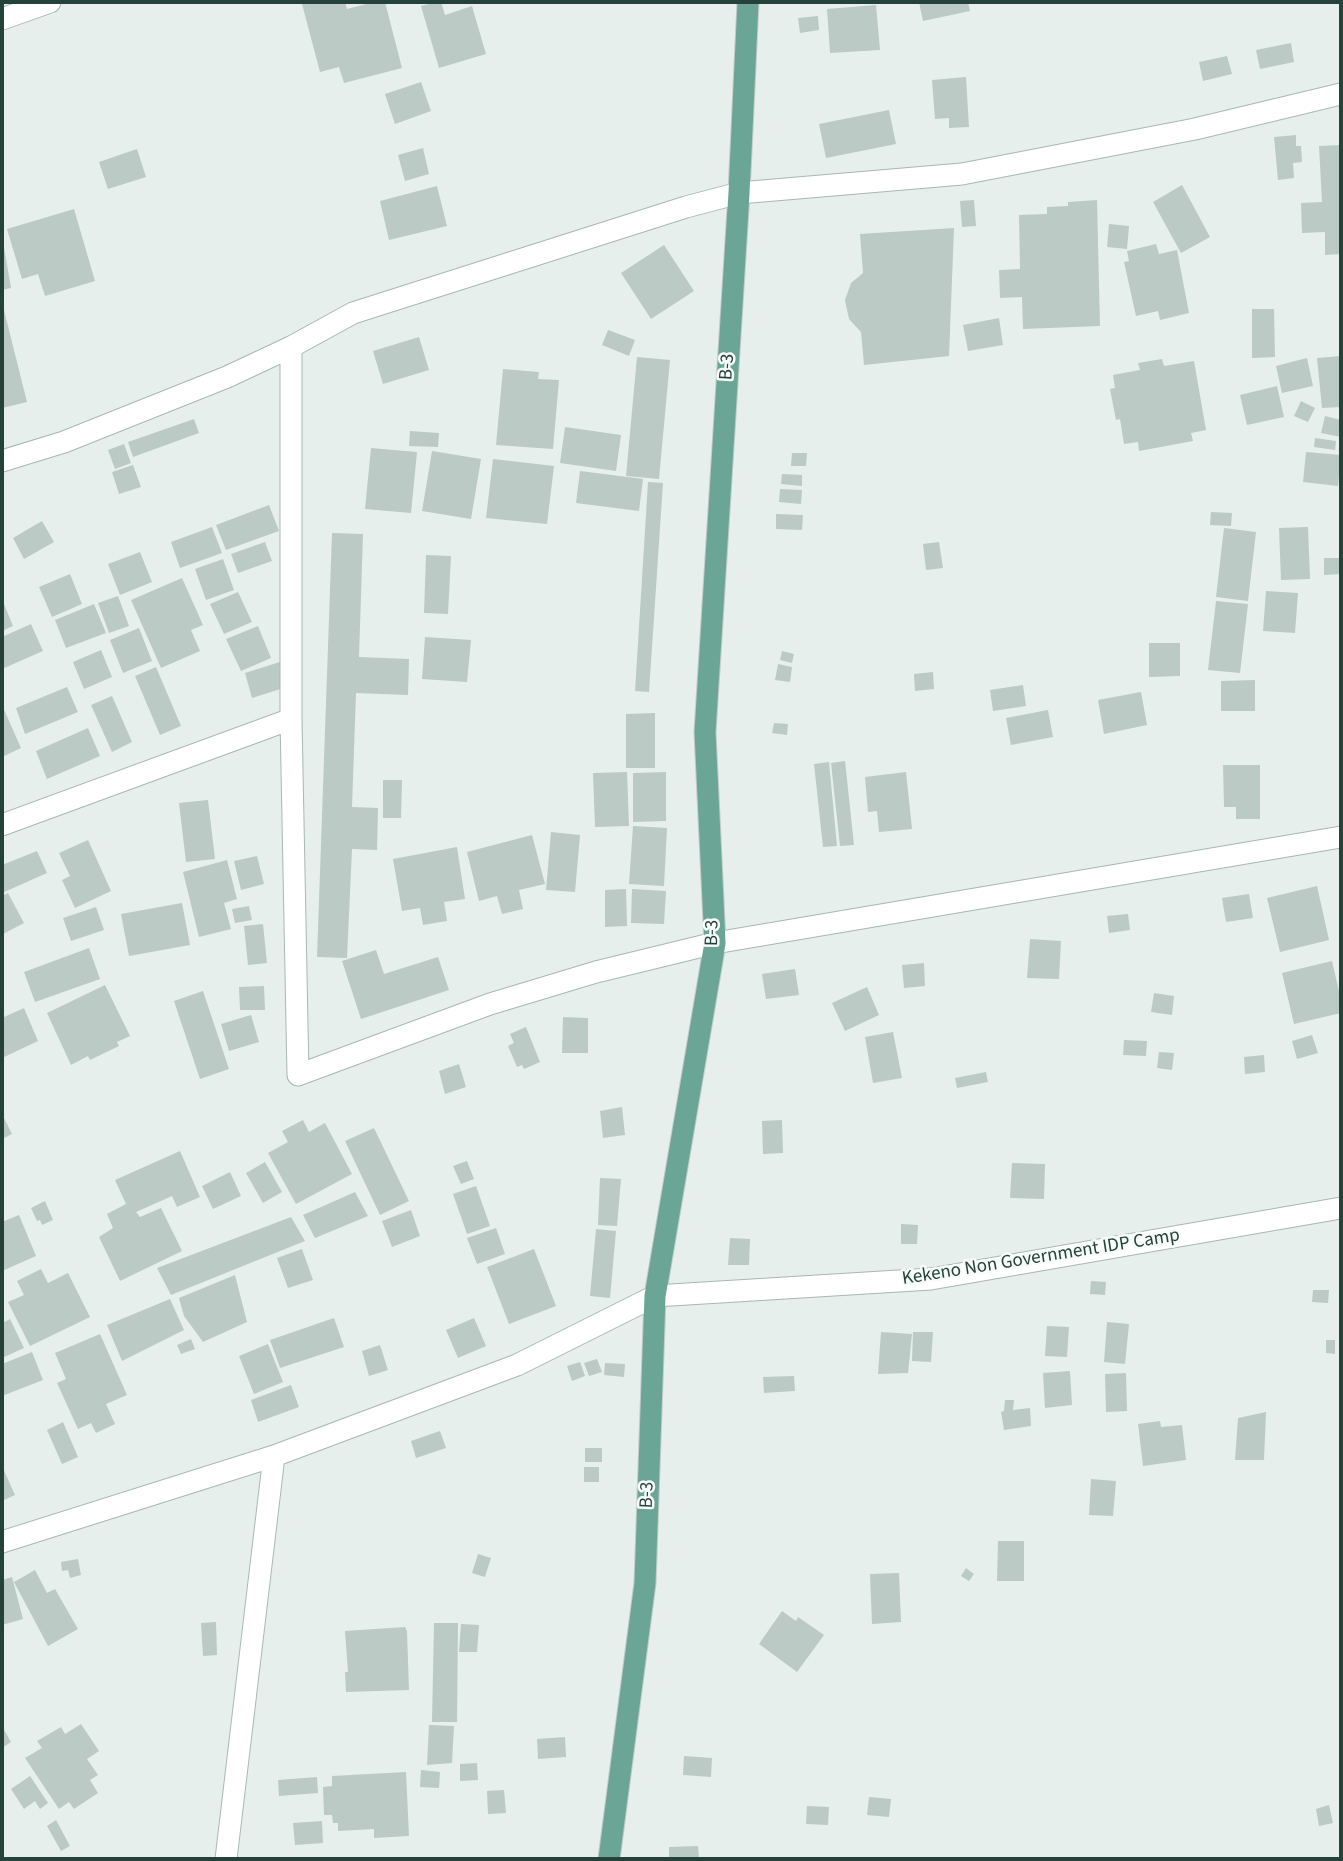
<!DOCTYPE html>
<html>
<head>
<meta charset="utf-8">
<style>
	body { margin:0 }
	#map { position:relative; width:1343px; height:1861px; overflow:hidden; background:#e6efeb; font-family:"Source Sans 3",sans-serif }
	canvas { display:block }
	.frame { position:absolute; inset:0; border:4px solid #24423a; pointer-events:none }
</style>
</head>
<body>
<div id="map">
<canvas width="1343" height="1861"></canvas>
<div class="frame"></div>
</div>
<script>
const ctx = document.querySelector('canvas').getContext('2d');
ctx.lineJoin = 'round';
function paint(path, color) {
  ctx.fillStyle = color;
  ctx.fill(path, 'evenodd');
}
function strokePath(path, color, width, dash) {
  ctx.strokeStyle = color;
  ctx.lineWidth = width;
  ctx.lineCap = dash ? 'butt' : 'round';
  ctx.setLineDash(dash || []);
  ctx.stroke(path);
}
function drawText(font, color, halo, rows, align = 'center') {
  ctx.font = font + ' "Source Sans 3",sans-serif';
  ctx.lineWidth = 5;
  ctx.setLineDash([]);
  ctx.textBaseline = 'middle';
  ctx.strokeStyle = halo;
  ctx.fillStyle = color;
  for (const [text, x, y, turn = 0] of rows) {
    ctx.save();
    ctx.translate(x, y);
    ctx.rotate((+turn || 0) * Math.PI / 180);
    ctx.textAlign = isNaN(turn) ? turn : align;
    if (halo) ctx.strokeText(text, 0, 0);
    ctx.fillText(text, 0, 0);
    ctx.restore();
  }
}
paint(new Path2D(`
	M313 2H345L347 9 374 2H385L402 68 344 83 339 67 320 72 302 4Z
	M436 2H441L445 15 472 6 486 54 439 68 421 6Z
	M919 2H968L970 11 923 21Z
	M876 5 880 50 830 53 827 9Z
	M818 16 819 30 800 33 798 18Z
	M1291 43 1294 62 1260 69 1256 50Z
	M1227 56 1232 74 1203 81 1199 62Z
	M966 77 969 127 949 128V118L935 119 932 80Z
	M421 82 431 111 395 124 385 94Z
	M889 110 896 144 826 158 819 124Z
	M1296 135V146H1301L1302 162 1293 163 1294 178 1278 180 1274 137Z
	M1341 145V254L1325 255V232L1302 233 1301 203 1322 202 1319 146Z
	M423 148 429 174 405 181 398 155Z
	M137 149 146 177 108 189 99 162Z
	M1182 185 1210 237 1181 253 1153 202Z
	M437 186 447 226 389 240 380 201Z
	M974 200 976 226 962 227 960 201Z
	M1097 200 1100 326 1023 329 1022 297 1000 298 999 270 1020 269 1019 215 1047 214V207L1068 206V202Z
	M74 209 95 281 45 296 38 274 22 279 7 229Z
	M1109 224 1129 226 1127 249 1107 247Z
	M954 228 949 356 864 365 861 332 849 319 845 300 851 283 863 273 860 234Z
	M1156 244 1159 254 1177 250 1189 313 1160 320 1158 311 1136 316 1124 262 1129 261 1127 251Z
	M664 245 694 291 651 319 621 273Z
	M4 247 11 288 2 290V248Z
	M2 302 27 402 2 408Z
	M1252 309H1274L1275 357 1252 358Z
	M999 318 1003 345 968 351 963 325Z
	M608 330 635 340 629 356 602 345Z
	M419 337 429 370 383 384 373 351Z
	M1341 356V407L1322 408 1317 358Z
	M637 357 670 360 659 479 626 476Z
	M1307 358 1313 386 1282 393 1276 366Z
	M1162 359 1164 366 1194 361 1206 430 1191 433 1193 441 1139 451 1138 442 1124 444 1120 419 1116 420 1110 389 1115 388 1113 375 1140 370 1138 363Z
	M503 369 539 372 538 379 559 380 553 449 496 445Z
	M1277 386 1284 417 1247 425 1240 395Z
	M1301 401 1315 408 1308 422 1294 416Z
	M1325 416 1341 420V437L1321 433Z
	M194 419 199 433 133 457 128 442Z
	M565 427 621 435 616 471 560 463Z
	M410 431 439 433 438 447 409 446Z
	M1315 438 1336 441 1335 450 1314 447Z
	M124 444 131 463 115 469 108 450Z
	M371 448 417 452 411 513 365 509Z
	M432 451 481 459 471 519 422 511Z
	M1306 452 1341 455 1338 486 1303 482Z
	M792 453H807L806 466H791Z
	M493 459 554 466 547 524 486 518Z
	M133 465 141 487 119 494 112 472Z
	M580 471 643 479 639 511 576 503Z
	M782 474 802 475V486L781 484Z
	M648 482 663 483 649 692 635 691Z
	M780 489 802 490 801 504 779 502Z
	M269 505 279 531 226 550 216 525Z
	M1211 512 1232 513 1231 526 1210 525Z
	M776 514 803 515 802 530 776 529Z
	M42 521 54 542 24 559 13 538Z
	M212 527 222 553 180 568 171 542Z
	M1308 527 1310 579 1281 580 1279 528Z
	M1224 528 1256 532 1248 601 1216 597Z
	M332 533 363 534 359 657 409 659 408 695 356 693 352 807 378 808 377 850 352 849 347 958 317 957Z
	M265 542 272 561 238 573 231 554Z
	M939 542 943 568 926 570 923 544Z
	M140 552 152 582 120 595 108 564Z
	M426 555 451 556 448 614 424 613Z
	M1324 558H1341V574L1324 575Z
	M223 559 234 590 206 600 195 569Z
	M70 574 82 604 52 617 39 587Z
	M182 578 203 625 191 630 200 651 161 668 131 600Z
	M1266 591 1298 593 1295 633 1263 631Z
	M238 592 252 622 224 634 210 604Z
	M118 596 129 626 109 633 98 603Z
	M2 599 13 626 2 631Z
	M1216 601 1248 604 1240 673 1208 670Z
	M94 604 106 633 66 648 55 620Z
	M31 624 43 651 2 669V637Z
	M258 626 271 658 241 671 226 639Z
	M139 628 152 661 123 673 110 640Z
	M425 637 471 640 467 682 422 679Z
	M1149 643H1180V676L1149 677Z
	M101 650 112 677 84 689 73 662Z
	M782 651 794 654 792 663 780 660Z
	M283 661 290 686 252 698 245 673Z
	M778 664 792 667 790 682 775 680Z
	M156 667 181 726 160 735 135 676Z
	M933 672 934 689 915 691 914 674Z
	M1255 680V711H1221V681Z
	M1023 685 1026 706 993 711 990 690Z
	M67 687 78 712 25 734 16 708Z
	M1141 692 1147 725 1104 734 1098 700Z
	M112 696 132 742 112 752 91 705Z
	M2 705 21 748 2 757Z
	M1048 710 1053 737 1011 745 1006 718Z
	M655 713V768H626V714Z
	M774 723 788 724 787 735 772 733Z
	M88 728 100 756 47 779 36 751Z
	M845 761 854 845 840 846 831 763Z
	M829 762 837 846 823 847 814 764Z
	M1223 765H1260V819H1236V807H1224Z
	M627 772 629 826 595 827 593 773Z
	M666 772V821L633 822V773Z
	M906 772 912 829 879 832 877 811 868 812 865 777Z
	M383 780H402L401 818H383Z
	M208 800 215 859 186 862 179 803Z
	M633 826 667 828 664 886 629 884Z
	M551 832 580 835 575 892 546 890Z
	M532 835 545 884 519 890 523 909 502 914 497 896 479 901 467 852Z
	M88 840 111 891 75 908 62 880 70 876 59 853Z
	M457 847 465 899 444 902 447 921 423 925 420 908 402 911 393 859Z
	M37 851 47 873 2 893V865Z
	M257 856 264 884 241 890 234 861Z
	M227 860 237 899 224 903 231 929 199 937 183 872Z
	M1317 886 1329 940 1280 952 1267 898Z
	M626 889 627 926 605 927V890Z
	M632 889 666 891 664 924 631 923Z
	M8 893 24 923 3 934 2 896Z
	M1249 894 1253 918 1226 922 1222 898Z
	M182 903 190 945 129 956 121 914Z
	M249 906 252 920 235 923 232 909Z
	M96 907 104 930 71 941 63 918Z
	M1128 914 1130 930 1109 933 1107 916Z
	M263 924 267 963 248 965 244 926Z
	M1030 939 1061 941 1059 979 1027 978Z
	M89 948 100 979 35 1002 24 972Z
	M376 950 384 974 438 957 449 990 361 1019 342 961Z
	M1332 961 1341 1000V1013L1294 1024 1282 973Z
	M924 963 925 986 904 988 902 965Z
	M795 969 799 995 766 999 762 974Z
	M105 985 130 1036 117 1042 119 1046 90 1060 88 1056 71 1065 47 1013Z
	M264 986 265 1010H240L239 987Z
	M867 987 879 1015 845 1031 832 1003Z
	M203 991 229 1069 200 1079 174 1001Z
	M1154 993 1174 996 1172 1015 1151 1012Z
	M24 1008 38 1041 2 1058V1018Z
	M251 1015 259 1042 229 1051 221 1024Z
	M563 1017 588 1018V1053H562Z
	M526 1027 540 1062 524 1069 522 1065 517 1067 508 1046 514 1043 510 1034Z
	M893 1032 902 1078 873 1083 865 1037Z
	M1312 1035 1318 1053 1297 1059 1292 1041Z
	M1124 1040 1147 1041 1146 1056 1123 1055Z
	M1159 1052 1174 1053 1172 1070 1157 1068Z
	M1264 1055 1265 1072 1245 1074 1244 1057Z
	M459 1064 466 1087 445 1094 439 1071Z
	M986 1072 988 1082 957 1088 955 1078Z
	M622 1107 625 1135 603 1138 600 1111Z
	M2 1114 12 1134 2 1139Z
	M303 1120 309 1132 325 1123 352 1174 296 1204 268 1153 288 1142 282 1131Z
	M782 1120 783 1153 763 1154 762 1121Z
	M374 1128 409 1201 380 1215 345 1141Z
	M180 1151 200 1197 177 1207 172 1196 136 1212 140 1217 161 1208 182 1251 120 1281 99 1237 113 1228 107 1214 126 1204 115 1180Z
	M467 1161 474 1179 461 1184 453 1166Z
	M265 1162 282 1192 263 1203 246 1173Z
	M1012 1163 1045 1164 1044 1199 1010 1198Z
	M230 1172 241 1196 213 1209 202 1186Z
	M600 1178 621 1179 617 1226 598 1225Z
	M476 1186 490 1226 467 1234 453 1194Z
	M355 1192 368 1216 315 1238 303 1215Z
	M45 1201 53 1220 42 1225 40 1220 37 1221 31 1208Z
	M411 1210 420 1236 392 1247 382 1221Z
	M19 1215 36 1256 2 1271V1222Z
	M291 1217 305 1241 171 1295 157 1268Z
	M901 1224 918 1225 917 1244H901Z
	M496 1228 505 1254 477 1264 467 1238Z
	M596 1229 616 1231 610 1298 590 1296Z
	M730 1238 750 1239 749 1265H728Z
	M302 1249 313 1280 288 1288 277 1258Z
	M534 1249 556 1306 509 1324 487 1267Z
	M41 1269 48 1283 68 1273 90 1317 30 1346 8 1302 24 1295 17 1281Z
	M235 1275 247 1322 203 1342 184 1316 179 1298Z
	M1091 1281 1106 1282 1105 1295 1090 1294Z
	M1313 1290H1329L1328 1303 1312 1302Z
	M170 1299 184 1330 122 1361 107 1325Z
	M334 1318 344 1347 280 1368 270 1340Z
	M474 1318 486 1346 458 1358 446 1330Z
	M10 1319 24 1348 2 1358V1323Z
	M1107 1322 1129 1324 1125 1364 1104 1362Z
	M1047 1326 1069 1327 1067 1357 1045 1356Z
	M881 1332 912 1334 908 1373 878 1374Z
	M913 1332H933L931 1362 912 1361Z
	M100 1334 127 1395 106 1404 115 1424 96 1433 91 1423 78 1429 57 1383 66 1379 55 1353Z
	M191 1339 195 1349 181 1354 177 1345Z
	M1326 1340H1335V1354L1326 1353Z
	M268 1344 283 1382 254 1394 239 1356Z
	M380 1345 388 1370 369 1376 362 1351Z
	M32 1352 43 1380 2 1396V1364Z
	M597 1359 602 1372 589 1376 584 1363Z
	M580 1362 585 1376 572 1381 567 1366Z
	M605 1363 625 1364 624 1377 604 1375Z
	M1070 1371 1072 1405 1045 1408 1043 1373Z
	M1126 1373 1127 1411 1106 1412 1105 1374Z
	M794 1376 795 1391 764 1393 763 1377Z
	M291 1385 299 1407 258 1422 251 1400Z
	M1005 1400H1014L1013 1410 1030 1408 1031 1426 1004 1430 1001 1412 1004 1411Z
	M1266 1412 1264 1460H1235L1238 1418Z
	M1160 1421 1161 1427 1182 1425 1186 1460 1143 1466 1138 1424Z
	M63 1422 78 1457 62 1464 47 1430Z
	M440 1431 446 1448 416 1458 411 1441Z
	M585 1448H602V1462H585Z
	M2 1466 15 1495 2 1501Z
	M584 1467H599V1482H584Z
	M1091 1479 1116 1481 1113 1516 1089 1515Z
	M998 1541H1024V1581H997Z
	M478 1554 491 1558 485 1577 472 1573Z
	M78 1559 81 1575 70 1578 68 1570 62 1571 61 1562Z
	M966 1568 974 1574 969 1581 961 1576Z
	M35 1570 47 1593 55 1589 78 1629 48 1646 14 1582Z
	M899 1573 901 1622 872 1624 870 1574Z
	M12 1577 23 1619 2 1625V1580Z
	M782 1611 796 1621 798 1617 824 1635 797 1672 759 1644Z
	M216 1622 217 1655 203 1656 201 1623Z
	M434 1623H458L457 1722H432Z
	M461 1624 479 1625 477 1652H459Z
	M405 1627 407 1631 409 1690 346 1692 345 1672H348L345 1631Z
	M81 1724 99 1751 87 1759 98 1775 90 1780 98 1793 74 1809 69 1802 59 1809 25 1758 42 1748 37 1741 61 1727 65 1734Z
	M429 1725 454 1726 452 1763 427 1765Z
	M2 1726 11 1742 2 1748Z
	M565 1737 566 1757 538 1759 537 1739Z
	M684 1756 712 1758 711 1777 683 1775Z
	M477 1763 478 1780 460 1781V1764Z
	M421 1770 440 1772 439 1788 420 1787Z
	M406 1772 409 1836 374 1838V1829L338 1831V1823H333L332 1815H324L323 1787 332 1786V1776Z
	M30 1776 48 1803 40 1809 35 1801 24 1809 11 1789Z
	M317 1777 318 1793 279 1796 278 1780Z
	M504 1790 506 1813 488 1814 487 1791Z
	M869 1797 891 1799 889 1817 867 1815Z
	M1329 1805 1333 1823 1319 1826 1316 1809Z
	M807 1806 829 1807 828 1825 806 1824Z
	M56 1820 70 1846 61 1851 47 1826Z
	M322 1821 323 1843 295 1845 293 1823Z
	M698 1846 699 1859H669V1847Z`), '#bbcac4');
const minor = new Path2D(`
	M2 19 50 2
	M291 347V719L298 1075 490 1004 596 972 715 943 1341 837
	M2 461 64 442 227 377 291 347 353 313 686 207 739 193 962 174 1195 129 1341 94
	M2 825 291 719
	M2 1542 274 1456
	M226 1859 274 1456 517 1365 655 1296 931 1279 1341 1208`);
const major = new Path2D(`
	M609 1859 645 1583 655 1296 715 943 705 732 739 193 748 2`);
strokePath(minor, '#a8b8b2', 23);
strokePath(major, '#c2cac8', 23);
strokePath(minor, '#fff', 21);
strokePath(major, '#6aa596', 21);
drawText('19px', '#24423a', '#f7fbf9', [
	["B-3",728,367,-86],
	["B-3",713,933,-89],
	["Kekeno Non Government IDP Camp",1041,1258,-9],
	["B-3",648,1495,-88]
]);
</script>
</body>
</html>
